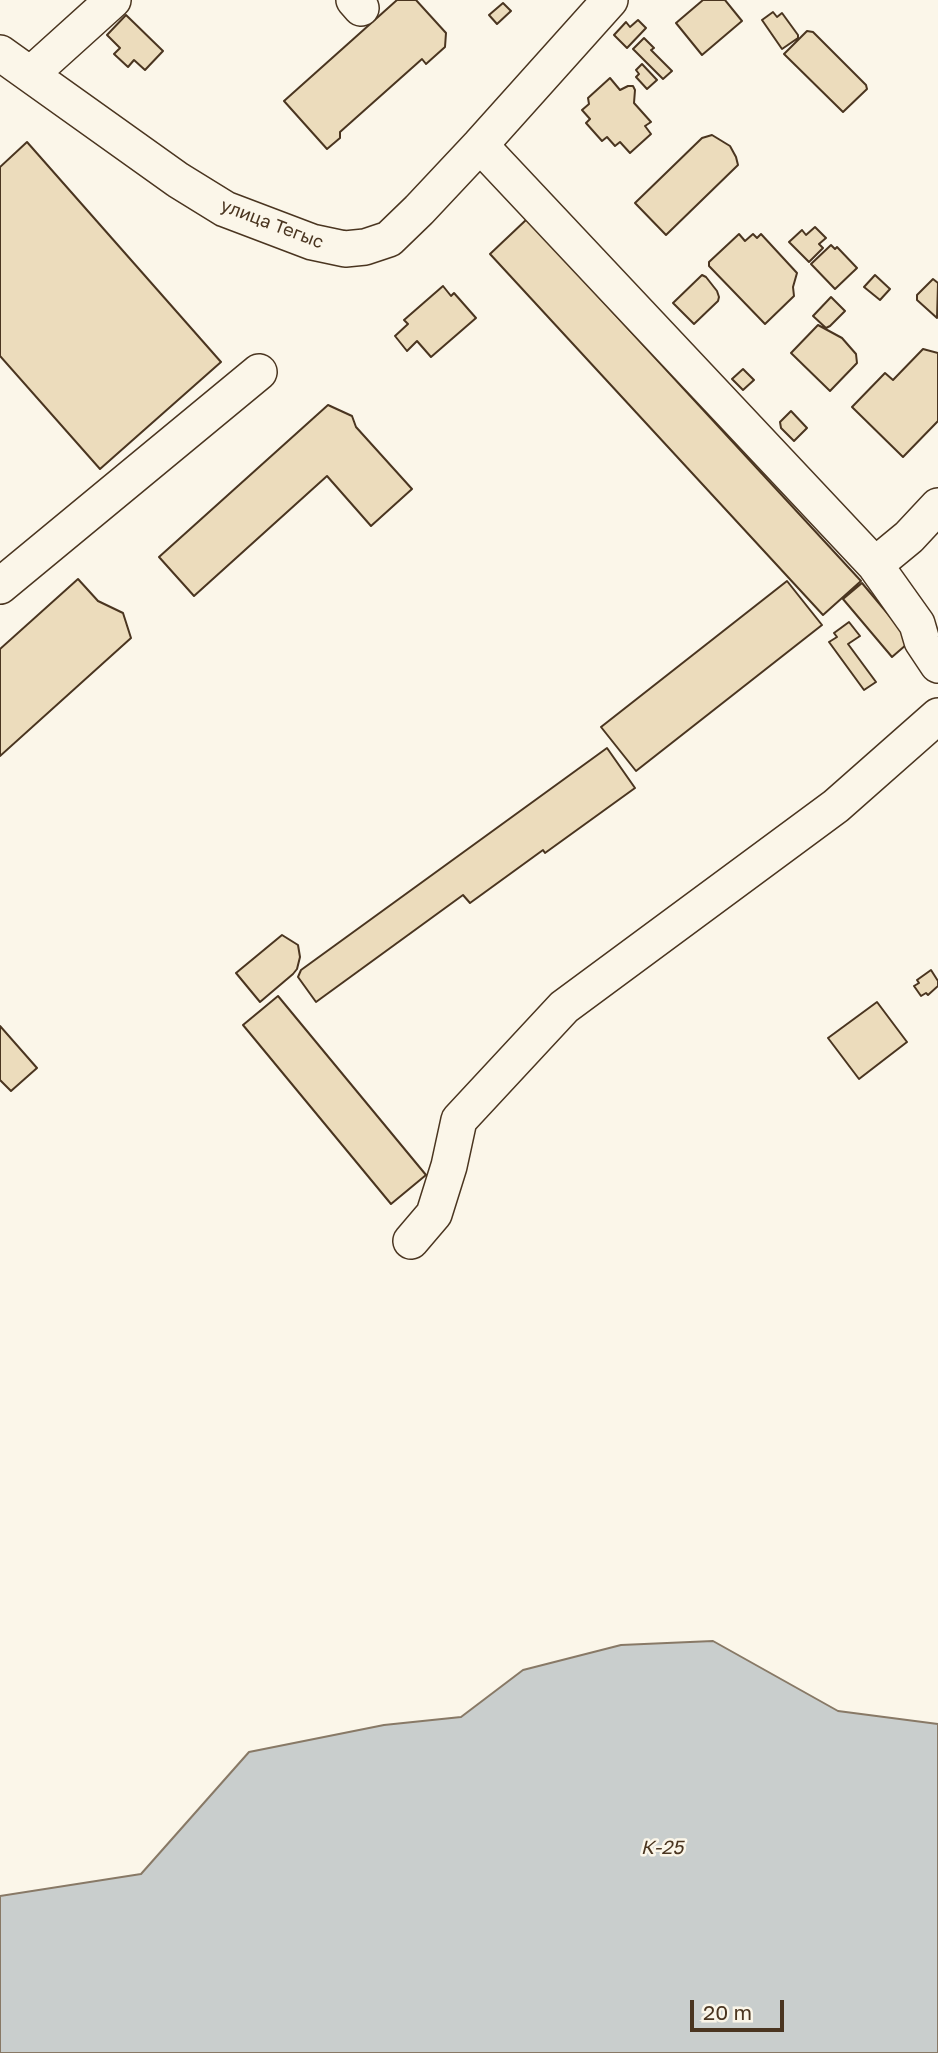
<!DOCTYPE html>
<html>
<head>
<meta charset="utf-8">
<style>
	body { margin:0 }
	#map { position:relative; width:938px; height:2053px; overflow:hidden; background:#fbf6e9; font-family:"Golos Text",sans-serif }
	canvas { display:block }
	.scale { position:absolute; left:690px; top:2000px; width:94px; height:32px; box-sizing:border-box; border:4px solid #4a3520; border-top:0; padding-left:9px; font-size:21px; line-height:24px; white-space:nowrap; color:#4a3520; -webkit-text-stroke:5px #fbf6e9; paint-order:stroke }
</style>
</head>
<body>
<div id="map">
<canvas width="938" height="2053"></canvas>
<div class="scale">20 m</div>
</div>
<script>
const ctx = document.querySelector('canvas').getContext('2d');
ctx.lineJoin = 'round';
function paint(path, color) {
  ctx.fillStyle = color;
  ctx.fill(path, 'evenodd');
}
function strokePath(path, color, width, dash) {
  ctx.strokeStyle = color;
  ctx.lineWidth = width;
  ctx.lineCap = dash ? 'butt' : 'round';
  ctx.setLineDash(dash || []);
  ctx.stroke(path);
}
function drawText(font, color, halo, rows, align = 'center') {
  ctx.font = font + ' "Golos Text",sans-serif';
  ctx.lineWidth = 5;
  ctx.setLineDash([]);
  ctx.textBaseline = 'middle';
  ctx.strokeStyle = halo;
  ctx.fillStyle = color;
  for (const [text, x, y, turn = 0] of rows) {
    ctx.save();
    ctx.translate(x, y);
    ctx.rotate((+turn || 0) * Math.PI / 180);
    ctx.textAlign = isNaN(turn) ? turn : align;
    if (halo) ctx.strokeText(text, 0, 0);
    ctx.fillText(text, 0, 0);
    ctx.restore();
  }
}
const water = new Path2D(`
	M713 1641 838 1711 938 1724V2053H0V1896L141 1874 249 1752 384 1725 461 1717 523 1670 621 1645Z`);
paint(water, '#c9cecd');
strokePath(water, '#887966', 2);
const building = new Path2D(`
	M397 0H416L446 33 445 47 426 64 422 59 340 132V138L327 149 284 101Z
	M703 0H725L742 21 702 55 676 23Z
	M503 3 511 11 497 24 489 15Z
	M773 12 777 17 782 13 798 35V38L782 49 762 20Z
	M126 15 163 51 145 70 134 60 128 67 114 54 120 48 107 35Z
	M638 20 646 28 627 48 614 35 626 22 630 27Z
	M807 31 813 32 866 85 867 89 843 112 784 54Z
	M644 38 654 48 651 50 672 71 663 79 633 49Z
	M642 64 657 80 647 89 636 77 639 74 636 70Z
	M610 78 620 90 628 86H633L635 90 634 103 651 122 645 126 651 134 630 153 620 142 615 146 607 137 602 141 586 123 590 119 582 110 589 104 588 98Z
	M712 135 730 146 736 157 738 165 666 235 635 203 702 138Z
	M27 142 221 362 100 469 0 356V167Z
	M527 219 861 581 823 615 490 254Z
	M815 227 826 238 819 244 823 248 809 262 789 242 802 230 806 235Z
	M739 234 745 241 753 234 757 238 761 234 797 273 793 287 794 296 765 324 709 266V262Z
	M831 245 835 249 837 247 857 268 835 289 811 264Z
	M702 275 706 277 717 291 719 297 718 301 694 324 673 303Z
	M875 275 890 289 880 300 864 287Z
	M933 279 938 283 937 318 917 300V295Z
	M443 286 451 296 454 293 476 318 431 357 417 341 407 351 395 336 408 324 404 320Z
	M831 297 845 311 830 326 826 328 813 316Z
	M818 325 842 338 856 354 857 363 830 391 791 353Z
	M923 349 938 353V421L903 457 852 407 885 373 893 380Z
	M743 369 754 380 743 390 732 379Z
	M328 405 352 416 356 427 412 489 371 526 327 476 194 596 159 557Z
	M791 411 807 428 794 441 781 428 780 422Z
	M78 579 98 601 123 613 131 638 0 756V649Z
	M787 581 822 625 636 771 601 727Z
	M862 583 893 620 914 638 892 657 843 599Z
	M849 622 860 636 848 644 876 682 864 690 829 642 837 637 834 633Z
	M607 748 635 788 545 853 543 850 470 903 463 895 316 1002 298 977 301 970Z
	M282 935 298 945 300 957 297 969 293 974 260 1002 236 973Z
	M931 970 938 981V986L928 995 926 993 921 996 914 986 919 983 917 980Z
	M278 996 426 1175 391 1204 243 1025Z
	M877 1002 907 1042 859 1079 828 1038Z
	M0 1026 37 1068 11 1091 0 1080Z`);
paint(building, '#ecdcbc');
strokePath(building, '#4a3520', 2);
const minor = new Path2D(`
	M354 0 361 8
	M0 53 178 180 225 209 312 242 345 249 365 247 389 239 419 210 480 145 610 0
	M31 74 113 0
	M480 145 875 565 917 624 922 641 938 665
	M875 565 909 537 938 506
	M0 586 259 372
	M411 1241 434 1214 449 1166 459 1120 564 1007 836 806 938 716`);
strokePath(minor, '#4a3520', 38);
strokePath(minor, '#fbf6e9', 35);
drawText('18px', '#4a3520', '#fbf6e9', [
	["улица Тегыс",272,224,21]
]);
drawText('italic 19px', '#4a3520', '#fbf6e9', [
	["К-25",662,1848]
]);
</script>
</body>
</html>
